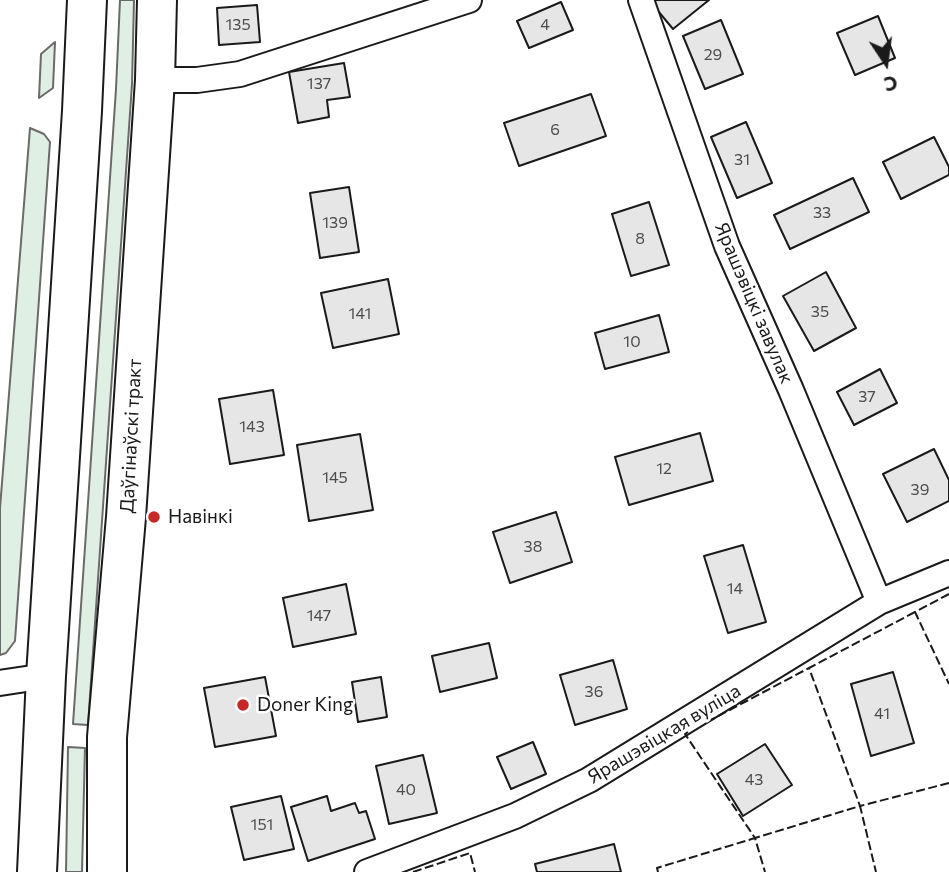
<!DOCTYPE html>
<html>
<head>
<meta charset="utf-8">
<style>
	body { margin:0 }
	#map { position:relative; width:949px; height:872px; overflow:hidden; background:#fff; font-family:Commissioner,sans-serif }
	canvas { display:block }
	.north { position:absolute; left:851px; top:28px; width:70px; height:70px; -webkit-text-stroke:5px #fff; paint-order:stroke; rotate:167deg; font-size:19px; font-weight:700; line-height:28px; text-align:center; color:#1a1a1a }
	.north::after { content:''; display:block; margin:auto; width:24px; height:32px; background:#1a1a1a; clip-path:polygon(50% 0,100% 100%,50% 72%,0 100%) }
</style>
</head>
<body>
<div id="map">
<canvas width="949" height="872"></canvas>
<div class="north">С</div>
</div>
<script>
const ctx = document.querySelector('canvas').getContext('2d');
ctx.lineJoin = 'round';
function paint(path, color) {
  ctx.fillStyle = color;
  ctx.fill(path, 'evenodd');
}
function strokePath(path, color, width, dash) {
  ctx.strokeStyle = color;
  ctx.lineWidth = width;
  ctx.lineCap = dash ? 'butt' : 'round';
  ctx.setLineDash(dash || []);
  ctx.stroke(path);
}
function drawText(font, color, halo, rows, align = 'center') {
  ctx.font = font + ' Commissioner,sans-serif';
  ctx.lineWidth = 5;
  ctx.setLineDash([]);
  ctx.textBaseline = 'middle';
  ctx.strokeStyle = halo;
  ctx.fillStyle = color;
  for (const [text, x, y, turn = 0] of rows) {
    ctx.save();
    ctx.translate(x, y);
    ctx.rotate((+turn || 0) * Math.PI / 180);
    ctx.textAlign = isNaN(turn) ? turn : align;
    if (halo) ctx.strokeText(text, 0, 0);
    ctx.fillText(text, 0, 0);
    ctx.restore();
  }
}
const green = new Path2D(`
	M120 0H134L132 84 88 725 73 724 116 89Z
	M55 42 53 88 39 98 41 54Z
	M30 128 44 134 50 142 15 641 6 653 0 655V508Z
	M68 747 85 748 82 872H66Z`);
paint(green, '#e0efe3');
strokePath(green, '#6a6a6a', 2);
const building = new Path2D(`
	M649 0H709L673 29Z
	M561 2 573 30 529 48 517 21Z
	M257 5 260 42 219 45 217 8Z
	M878 16 895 58 855 75 837 33Z
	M721 20 743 74 705 89 683 36Z
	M344 63 350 97 327 100 329 117 298 123 289 72Z
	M591 94 606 136 519 166 504 123Z
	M746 122 772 183 737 198 711 137Z
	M934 137 949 167V175L901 199 883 162Z
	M853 178 869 212 790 249 774 215Z
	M349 187 359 252 320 258 310 193Z
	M649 202 669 265 631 276 612 214Z
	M826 272 856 328 814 351 783 296Z
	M388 279 399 334 333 348 321 293Z
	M659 315 669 352 605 369 595 333Z
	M880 369 897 403 854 425 837 392Z
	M273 390 284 455 230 464 219 399Z
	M700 433 713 481 629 505 615 457Z
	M360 434 373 510 309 521 297 445Z
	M934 449 949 480V501L907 522 883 474Z
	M556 512 572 562 510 583 493 532Z
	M743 545 766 622 728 633 704 556Z
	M346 584 356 634 293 647 283 598Z
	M489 643 497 678 440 692 432 656Z
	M613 660 627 709 575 725 560 675Z
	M893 672 914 743 871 756 851 684Z
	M265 677 276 736 215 747 204 688Z
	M381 677 387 717 358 722 352 682Z
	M533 742 546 774 511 789 497 757Z
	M765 744 792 785 743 816 717 774Z
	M423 755 437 813 389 824 376 766Z
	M281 796 294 849 244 860 231 807Z
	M327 796 331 811 355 803 359 813 366 811 375 839 308 861 291 807Z
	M614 844 621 872H537L535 864Z`);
paint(building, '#e6e6e6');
strokePath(building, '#1a1a1a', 2);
const minor = new Path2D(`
	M641 0 727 246 791 390 879 602
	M155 80H197L240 74 469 0
	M0 683 46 676
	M367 872 515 816 589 780 879 602 949 573`);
const primary = new Path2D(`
	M37 872 46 676 82 111 87 0
	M107 872V737L126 517 155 80 157 0`);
strokePath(minor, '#1a1a1a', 28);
strokePath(primary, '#1a1a1a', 42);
strokePath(minor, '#fff', 24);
strokePath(primary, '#fff', 38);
strokePath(new Path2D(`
	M949 594 915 612 949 684
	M915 612 809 668 860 806 949 783
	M707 722 809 668
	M688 732 685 734 755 838 860 806 876 872
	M413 872 470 853 475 872
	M658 872 657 868 755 838 765 872`), '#1a1a1a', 2, [9, 3.5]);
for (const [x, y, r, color] of [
	[154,517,7,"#c62828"],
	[243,705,7,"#c62828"]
]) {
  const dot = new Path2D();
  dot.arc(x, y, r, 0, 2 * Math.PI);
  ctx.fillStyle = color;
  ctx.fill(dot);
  strokePath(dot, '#fff', 2.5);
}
drawText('16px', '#4d4d4d', null, [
	["135",238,25],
	["4",545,25],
	["29",713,55],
	["137",319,84],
	["6",555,130],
	["31",742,160],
	["33",822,213],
	["139",335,223],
	["8",640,239],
	["35",820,312],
	["141",360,314],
	["10",632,342],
	["37",867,397],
	["143",252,427],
	["12",664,469],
	["145",335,478],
	["39",920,490],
	["38",533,547],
	["14",735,589],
	["147",319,616],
	["36",594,692],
	["41",882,714],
	["43",754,780],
	["40",406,790],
	["151",262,825]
]);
drawText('19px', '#1a1a1a', '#fff', [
	["Ярашэвіцкі завулак",754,303,67],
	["Даўгінаўскі тракт",131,436,-87],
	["Ярашэвіцкая вуліца",664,734,-31]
]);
drawText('19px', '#1a1a1a', '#fff', [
	["Навінкі",168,517],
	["Doner King",257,705]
], 'left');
</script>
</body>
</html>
